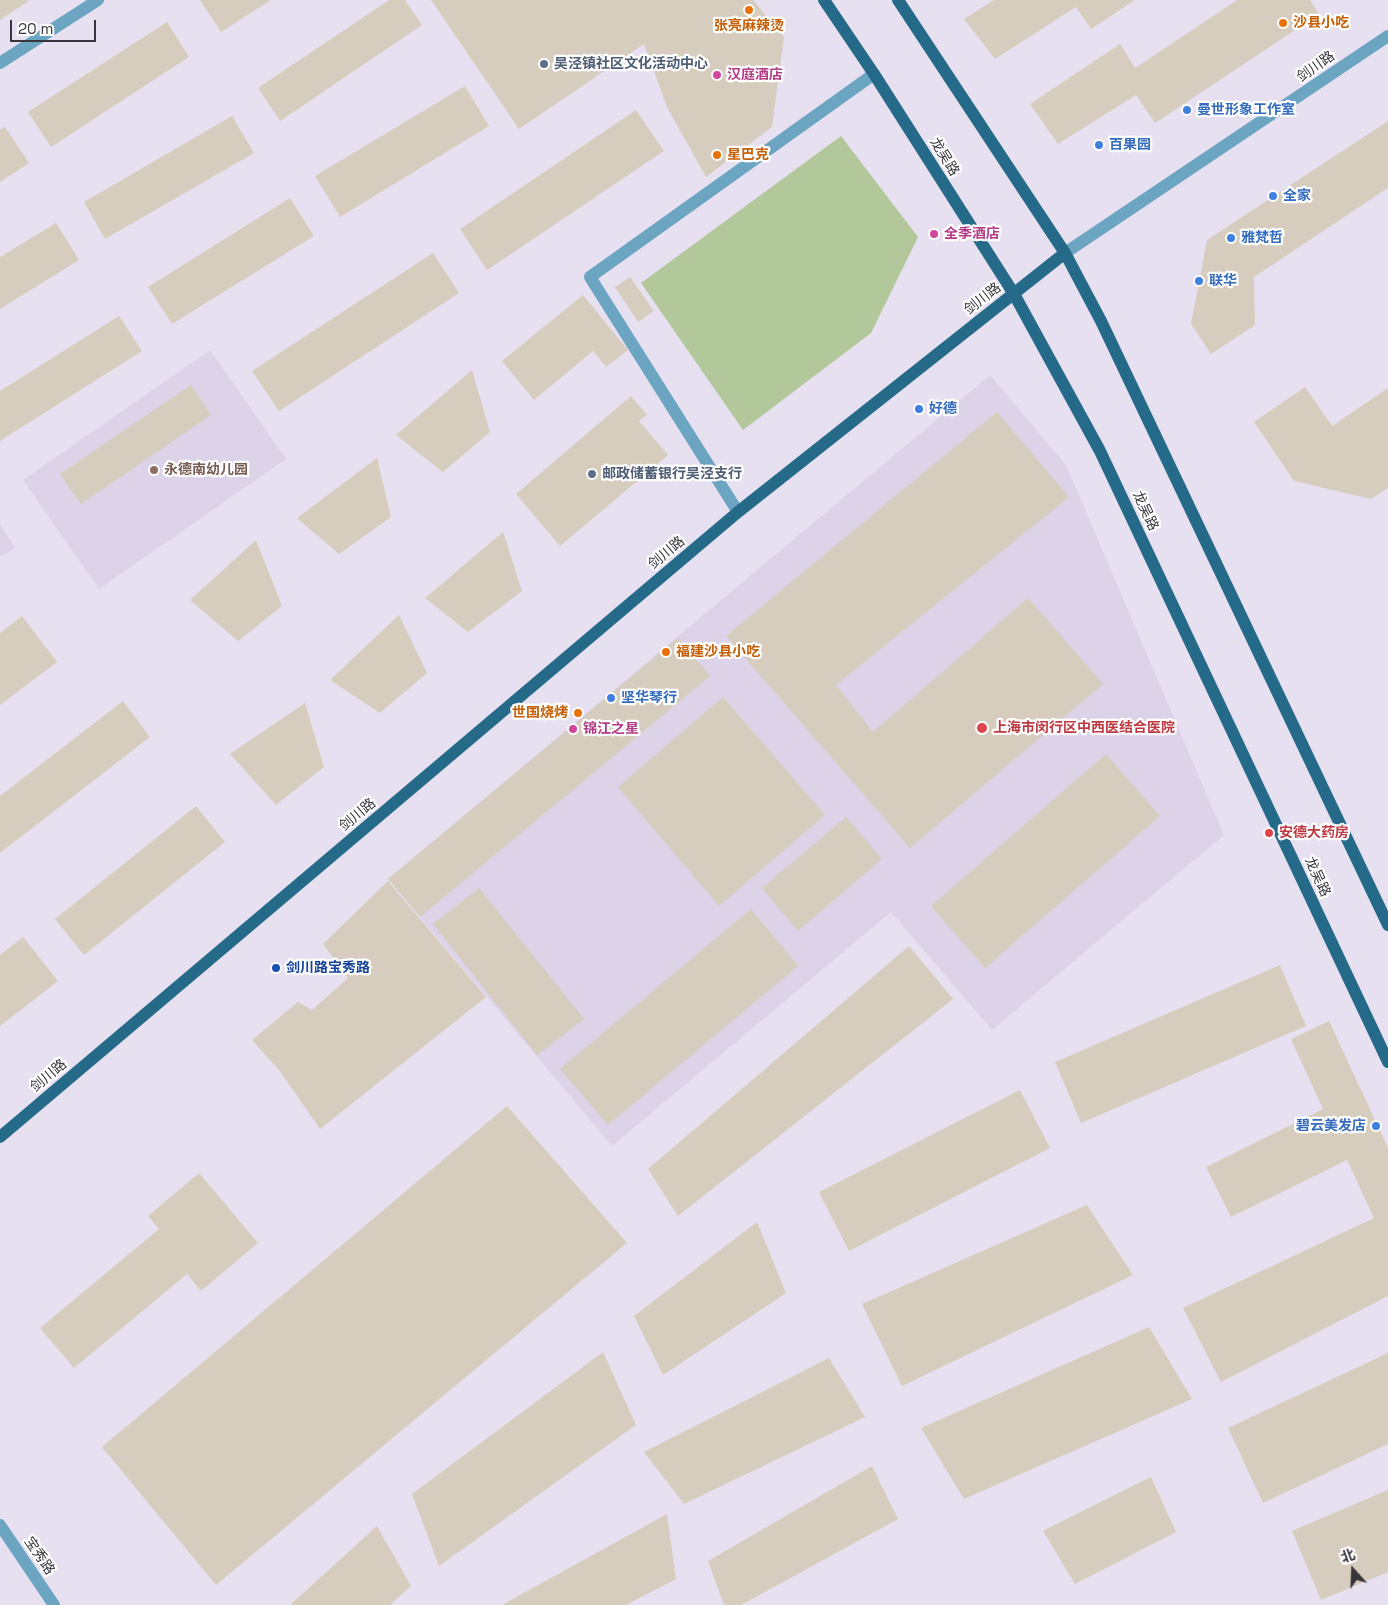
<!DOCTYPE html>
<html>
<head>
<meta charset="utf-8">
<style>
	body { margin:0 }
	#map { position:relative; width:1388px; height:1605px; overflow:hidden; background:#e7e0f0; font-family:"Space Grotesk","Noto Sans SC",sans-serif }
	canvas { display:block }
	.north { position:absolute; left:1328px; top:1545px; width:50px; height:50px; -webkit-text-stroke:4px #fff; paint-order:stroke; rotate:340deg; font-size:14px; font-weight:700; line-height:20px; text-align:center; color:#37353b }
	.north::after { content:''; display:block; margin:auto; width:18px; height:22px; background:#37353b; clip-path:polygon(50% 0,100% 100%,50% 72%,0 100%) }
	.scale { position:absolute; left:10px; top:20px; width:86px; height:22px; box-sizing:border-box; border:2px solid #37353b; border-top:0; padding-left:6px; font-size:15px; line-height:18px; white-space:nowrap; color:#37353b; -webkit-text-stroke:4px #fff; paint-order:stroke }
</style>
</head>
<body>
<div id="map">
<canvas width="1388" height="1605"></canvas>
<div class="north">北</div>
<div class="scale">20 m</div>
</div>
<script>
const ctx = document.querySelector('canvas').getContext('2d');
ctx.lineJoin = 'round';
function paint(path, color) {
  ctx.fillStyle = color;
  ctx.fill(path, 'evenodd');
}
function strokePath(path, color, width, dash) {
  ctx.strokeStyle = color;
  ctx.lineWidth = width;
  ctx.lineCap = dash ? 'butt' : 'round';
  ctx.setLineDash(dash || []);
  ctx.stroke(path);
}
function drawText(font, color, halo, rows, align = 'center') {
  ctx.font = font + ' "Space Grotesk","Noto Sans SC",sans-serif';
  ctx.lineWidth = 4.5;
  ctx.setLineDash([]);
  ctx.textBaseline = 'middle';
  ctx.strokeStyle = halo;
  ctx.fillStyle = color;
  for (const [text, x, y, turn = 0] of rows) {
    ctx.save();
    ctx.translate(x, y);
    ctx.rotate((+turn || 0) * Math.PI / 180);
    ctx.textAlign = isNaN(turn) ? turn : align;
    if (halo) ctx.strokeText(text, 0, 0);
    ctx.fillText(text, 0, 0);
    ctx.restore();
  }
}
paint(new Path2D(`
	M210 350 286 459 99 589 23 480Z
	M990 375 1066 465 1224 835 992 1030 891 912 612 1146 388 879Z
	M0 524 15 548 0 557Z`), '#dcd3e8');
paint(new Path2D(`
	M841 136 918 237 871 333 743 430 641 283Z`), '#b2c79a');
paint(new Path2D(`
	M0 0H30L0 20Z
	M200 0H271L221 32Z
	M389 0H405L422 25 280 121 258 88Z
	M431 0H753L784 37 772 127 706 177 667 107 644 44 519 129Z
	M994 0H1135L1091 29 1076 7 995 59 964 19Z
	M1237 0H1310L1319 14 1155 123 1136 95 1058 144 1030 104 1120 44 1135 68Z
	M167 22 189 57 51 147 28 112Z
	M465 86 489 126 340 217 315 176Z
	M636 110 664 151 487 270 460 229Z
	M232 116 254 153 105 239 84 202Z
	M1388 121V188L1254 277 1255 325 1211 354 1191 324 1207 240Z
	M5 127 29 163 0 182V130Z
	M290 198 314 236 172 324 148 287Z
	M56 223 79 260 0 309V257Z
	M433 253 459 293 279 411 252 371Z
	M630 277 654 311 638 322 615 287Z
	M583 295 628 350 606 367 593 351 534 400 502 361Z
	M119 316 142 351 0 441V391Z
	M472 370 490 432 443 472 396 435Z
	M191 385 211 415 81 504 60 474Z
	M1305 387 1332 426 1388 388V488L1371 499 1294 481 1254 422Z
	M631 396 647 415 639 421 668 455 560 546 516 494Z
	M997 412 1069 497 836 685 873 732 1028 598 1103 684 910 848 726 636Z
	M377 458 391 517 339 554 297 518Z
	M503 532 522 591 468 632 425 598Z
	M256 540 282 606 238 641 190 600Z
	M399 615 427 673 380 713 330 680Z
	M22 616 57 662 0 705V633Z
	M678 638 710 676 420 917 388 879Z
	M723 697 825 815 719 906 618 787Z
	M123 701 150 737 0 853V796Z
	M305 703 324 767 276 805 230 754Z
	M1106 754 1160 816 985 968 931 906Z
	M196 806 225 842 84 955 55 919Z
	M846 817 882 859 798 931 762 888Z
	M388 881 486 997 320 1129 279 1070 252 1040 298 1002 312 1010 348 978 323 944Z
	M479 888 584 1019 537 1055 433 924Z
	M751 909 798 966 608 1125 560 1069Z
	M23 937 58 981 0 1026V955Z
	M909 946 953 999 678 1216 648 1169Z
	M1280 965 1306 1026 1081 1123 1055 1062Z
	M1329 1021 1388 1148V1296L1221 1382 1183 1308 1374 1218 1347 1160 1231 1217 1206 1167 1323 1109 1291 1039Z
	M1020 1090 1050 1148 849 1251 819 1192Z
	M507 1106 627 1243 216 1585 102 1447Z
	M199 1173 258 1243 201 1291 187 1274 74 1368 40 1328 159 1229 148 1216Z
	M1087 1205 1133 1275 902 1386 862 1304Z
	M757 1222 786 1293 663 1375 634 1316Z
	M1149 1327 1192 1399 964 1499 921 1428Z
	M603 1352 636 1425 439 1566 412 1494Z
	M1388 1353V1444L1263 1503 1228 1428Z
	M829 1358 865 1417 684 1504 644 1452Z
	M872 1466 898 1519 741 1605H724L708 1561Z
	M1151 1477 1176 1532 1075 1584 1043 1531Z
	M1388 1490V1572L1321 1600 1292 1531Z
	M667 1514 676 1579 626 1605H502Z
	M377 1526 411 1586 390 1605H290Z`), '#d7cdbe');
strokePath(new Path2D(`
	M738 512 590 277 874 74`), '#6ca5c2', 12);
strokePath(new Path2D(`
	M0 63 98 0`), '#6ca5c2', 12);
strokePath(new Path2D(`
	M1065 253 1388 36
	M0 1525 54 1605`), '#6ca5c2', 12);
strokePath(new Path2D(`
	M824 0 874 74 1014 294 1100 451 1388 1062
	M898 0 1065 253 1101 321 1388 925
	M0 1137 738 512 1065 253`), '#256a88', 12);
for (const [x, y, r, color] of [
	[749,10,5,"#e8710a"],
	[1283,23,5,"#e8710a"],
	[544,64,5,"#5c6f8a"],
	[717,75,5,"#d1479c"],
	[1187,110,5,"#3f7fe0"],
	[1099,145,5,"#3f7fe0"],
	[717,155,5,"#e8710a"],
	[1273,196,5,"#3f7fe0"],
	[934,234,5,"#d1479c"],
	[1231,238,5,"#3f7fe0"],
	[1199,281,5,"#3f7fe0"],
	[919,409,5,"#3f7fe0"],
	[154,470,5,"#8d6e63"],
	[592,474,5,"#5c6f8a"],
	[666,652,5,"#e8710a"],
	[611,698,5,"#3f7fe0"],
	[578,713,5,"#e8710a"],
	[982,728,6,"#e0444e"],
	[573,729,5,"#d1479c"],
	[1269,833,5,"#e0444e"],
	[276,968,5,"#1a4fb4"],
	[1376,1126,5,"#3f7fe0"]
]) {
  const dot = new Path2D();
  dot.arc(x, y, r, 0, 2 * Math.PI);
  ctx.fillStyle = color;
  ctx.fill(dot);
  strokePath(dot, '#fff', 2);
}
drawText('bold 14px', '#c56008', '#fff', [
	["沙县小吃",1293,23],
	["张亮麻辣烫",749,26,"center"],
	["星巴克",727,155],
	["福建沙县小吃",676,652],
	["世国烧烤",568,713,"right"]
], 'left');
drawText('bold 14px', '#4e5e75', '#fff', [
	["吴泾镇社区文化活动中心",554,64],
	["邮政储蓄银行吴泾支行",602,474]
], 'left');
drawText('14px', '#37353b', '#fff', [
	["剑川路",1316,67,-35],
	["龙吴路",944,157,58],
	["剑川路",983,299,-38],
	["龙吴路",1145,511,65],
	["剑川路",667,553,-40],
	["剑川路",358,815,-40],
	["龙吴路",1317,877,65],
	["剑川路",49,1076,-40],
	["宝秀路",39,1556,56]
]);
drawText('bold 14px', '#b23c85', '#fff', [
	["汉庭酒店",727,75],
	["全季酒店",944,234],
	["锦江之星",583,729]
], 'left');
drawText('bold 14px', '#366cbe', '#fff', [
	["曼世形象工作室",1197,110],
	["百果园",1109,145],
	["全家",1283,196],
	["雅梵哲",1241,238],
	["联华",1209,281],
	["好德",929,409],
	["坚华琴行",621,698],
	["碧云美发店",1366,1126,"right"]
], 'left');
drawText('bold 14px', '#785e54', '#fff', [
	["永德南幼儿园",164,470]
], 'left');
drawText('bold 14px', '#be3a42', '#fff', [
	["上海市闵行区中西医结合医院",993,728],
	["安德大药房",1279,833]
], 'left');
drawText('bold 14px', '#164399', '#fff', [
	["剑川路宝秀路",286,968]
], 'left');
</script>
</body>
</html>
